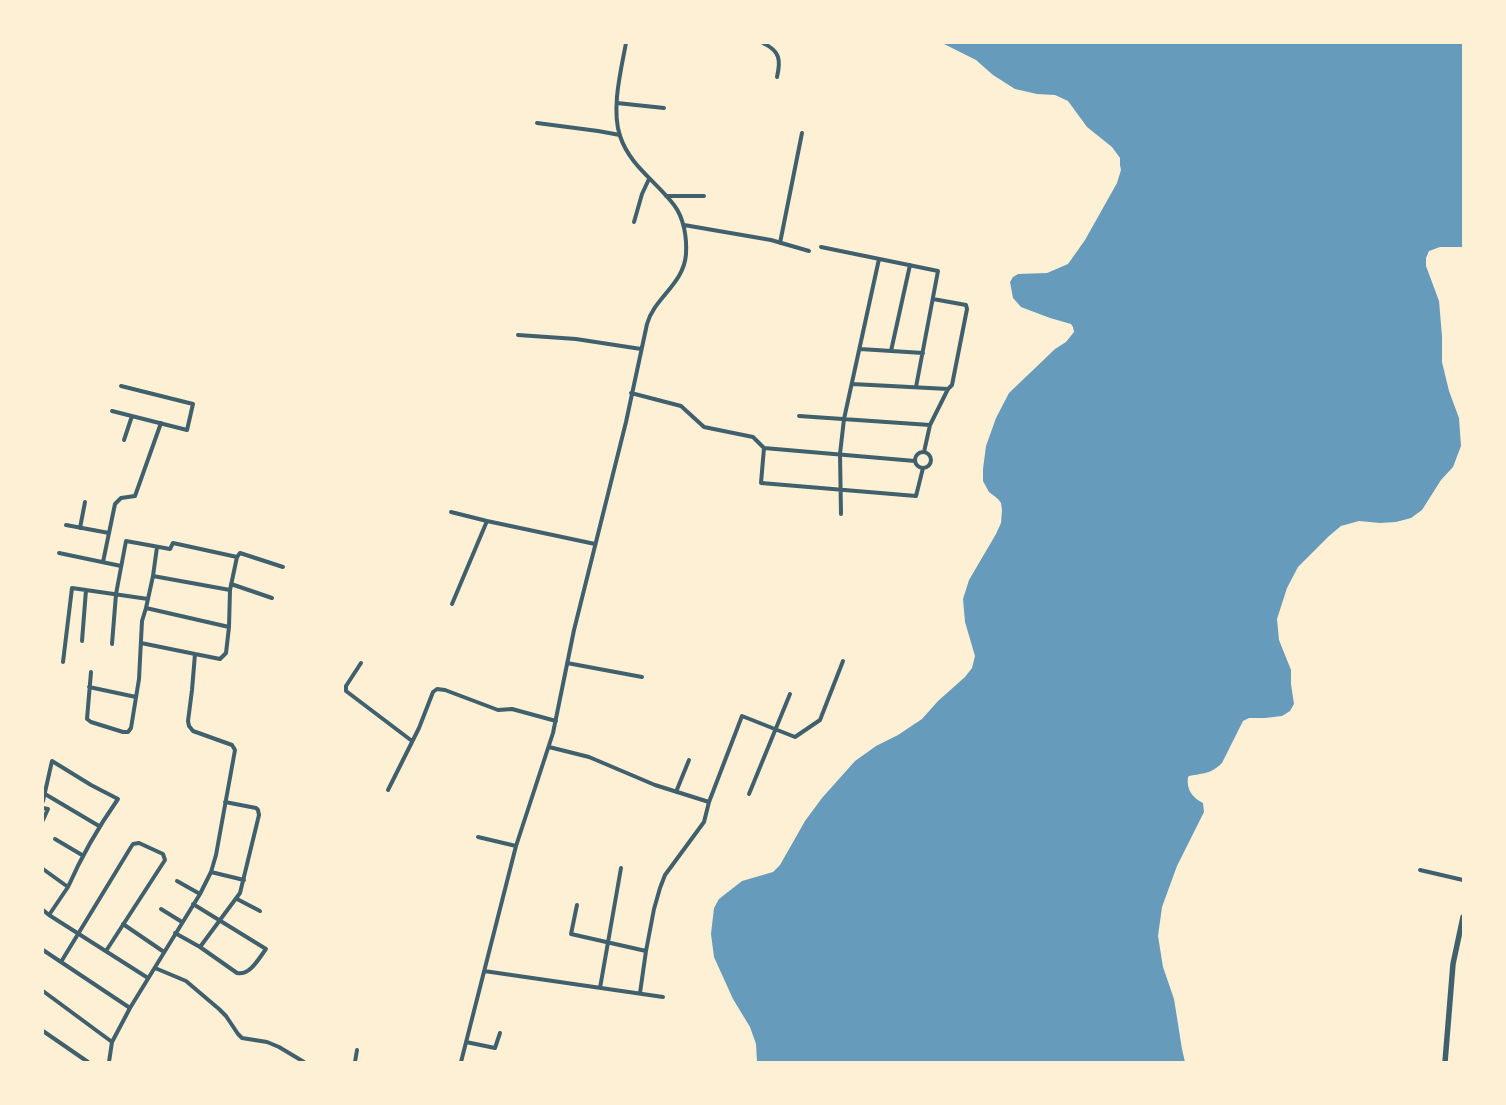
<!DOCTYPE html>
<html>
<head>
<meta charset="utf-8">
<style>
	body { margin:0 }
	#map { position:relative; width:1506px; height:1105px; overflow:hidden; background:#fdf0d5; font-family:"Golos Text",sans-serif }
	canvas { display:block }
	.frame { position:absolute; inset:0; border:44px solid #fdf0d5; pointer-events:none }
</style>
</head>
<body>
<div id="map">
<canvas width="1506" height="1105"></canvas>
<div class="frame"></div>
</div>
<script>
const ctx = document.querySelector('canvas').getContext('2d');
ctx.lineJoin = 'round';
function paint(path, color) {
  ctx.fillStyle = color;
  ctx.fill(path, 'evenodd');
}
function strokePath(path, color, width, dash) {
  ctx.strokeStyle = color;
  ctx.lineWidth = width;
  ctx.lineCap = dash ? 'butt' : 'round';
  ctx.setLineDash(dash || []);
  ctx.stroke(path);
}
paint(new Path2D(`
	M942 43H1463V247H1440L1429 251 1426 258V266L1439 301 1442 336V362L1449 391 1459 418 1461 446 1453 467 1441 480 1422 510 1411 518 1396 522 1380 523 1359 521 1341 526 1329 536 1298 567 1287 588 1277 619 1279 640 1291 670V684L1294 704 1290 711 1282 716 1265 718H1249L1243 721 1222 763C1211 774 1204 773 1189 776L1188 777C1186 790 1193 798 1203 803L1204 812 1177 866 1162 907 1158 936 1163 967 1174 999 1182 1049 1185 1062H757L756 1044 750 1027 733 999 714 957 711 934 714 908 719 899 742 881 773 872 780 865 805 821 822 798 855 761 876 746 898 735 922 719 938 701 965 677 972 668 975 656 965 622 963 599 969 580 996 534 1001 523 1002 510 1001 503 998 499 989 492 983 481V469L986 446 996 418 1009 393 1055 349 1066 342 1074 332 1073 327 1071 324 1050 318 1021 307 1013 298 1010 282 1013 277 1018 274 1047 273 1068 264 1085 240 1117 183 1121 170 1120 165V158L1112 147 1087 127 1068 101 1055 95 1037 94 1015 89 993 75 976 60Z`), '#669bbc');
strokePath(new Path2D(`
	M763 43C780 51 781 60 777 77
	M617 103 664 108
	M537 123 598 131 620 135
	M666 196H704
	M634 222 642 194 649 179
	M684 225 771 240 809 251
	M780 243 802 133
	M821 247 938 271 916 387
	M518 335 576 339 641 349
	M860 349 923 353
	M891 351 910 265
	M852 384 948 389
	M631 393 681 406 704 427 753 437 764 448 915 461
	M112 411 187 430 193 404 121 386
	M799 416 930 425
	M124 440 132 416
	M764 448 761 483 916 496 923 468
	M924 452 930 425 948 389 952 385 967 309 966 305 933 299
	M915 460a8 8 0 1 1 16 0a8 8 0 1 1-16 0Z
	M451 512 487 521 595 544
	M841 514 840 454 844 419 879 259
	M66 525 109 533
	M80 528 85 502
	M59 553 121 566
	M237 557 240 553 283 567
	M103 562 115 504 121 498 135 496 161 423
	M153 576 157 547
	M231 584 272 598
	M452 604 487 521
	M146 608 153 576 230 590
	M82 641 86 590
	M141 643 195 654
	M63 662 72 588 148 599
	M361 663 346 686V691L412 741
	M567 663 642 677
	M91 672 87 719 91 722 123 732H128L131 728 139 679 142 621 146 608 229 627
	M89 687 136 697
	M549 747 589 757 655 785 709 802
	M388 790 419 728 433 692 437 689 445 690 498 710 512 709 556 721
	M676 792 689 760
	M45 794 99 826
	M749 794 790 694
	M43 801 52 761 91 785 118 799C97 829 83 853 68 887
	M43 808 48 809 43 820
	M478 837 516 846
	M55 839 82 855
	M43 869 68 887 49 915 148 978
	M1420 870 1463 880
	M211 872 244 880
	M177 881 200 894
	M237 899 260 911
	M577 905 571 934 646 951
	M161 909 182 922
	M43 910 49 915
	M123 924 164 952
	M175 933 200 947 237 973C250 976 259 958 266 949L193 904
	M200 947 240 893 259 815 258 810 256 808 225 802
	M43 950 130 1008
	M61 962 131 847 133 844 139 843 163 854 165 860 106 951
	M155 968 186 981 219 1009 226 1016 238 1034 242 1038 267 1042 279 1047 304 1062
	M484 971 663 997
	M600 988 621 868
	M43 991 112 1042
	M640 993 646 951 654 909 660 888 665 875 704 822 709 802 742 716 795 737 820 720 843 661
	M43 1031 88 1062
	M466 1042 495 1048 500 1033
	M109 1062 112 1042 130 1008 200 894 211 872 216 855 235 750 232 745 193 731 189 726 188 721 192 690 195 654 220 659 226 653 229 627 230 590 237 557 173 543 170 549 126 541 116 594 112 644
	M355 1062 357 1050
	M461 1062 516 846 553 733 574 630 626 422 647 324C654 298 684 284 686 254 687 238 684 218 674 205 656 181 630 166 620 136 611 109 621 70 626 43`), '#3f606c', 4);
strokePath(new Path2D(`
	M1445 1062 1453 964 1463 917`), '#3f606c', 5.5);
</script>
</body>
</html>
